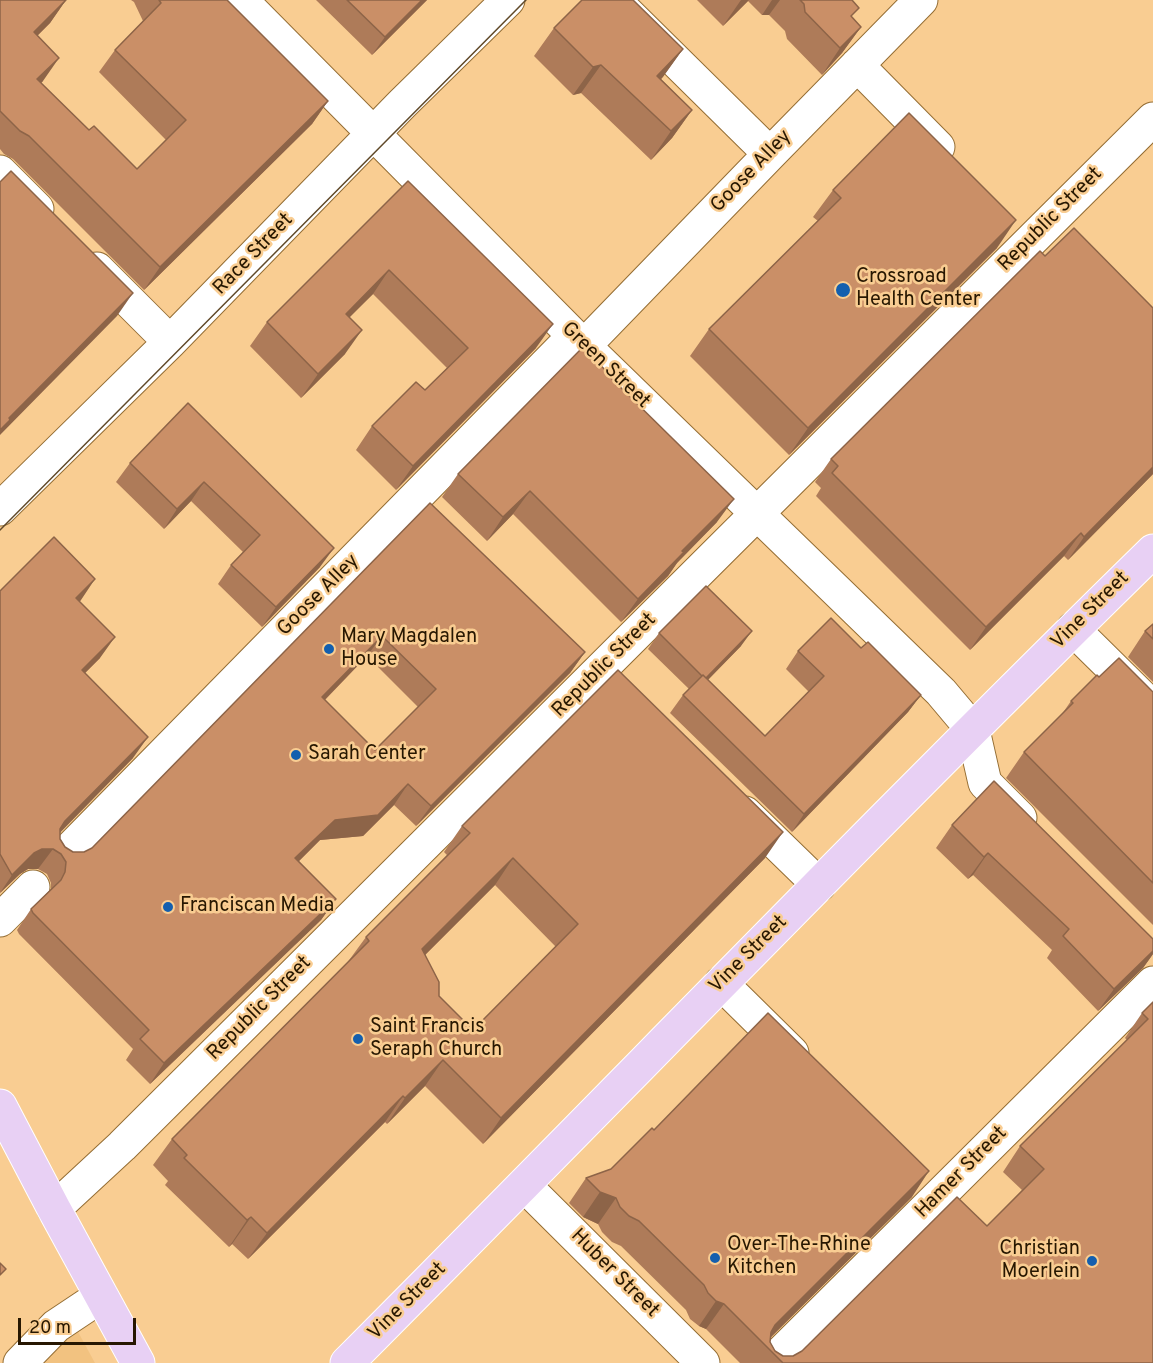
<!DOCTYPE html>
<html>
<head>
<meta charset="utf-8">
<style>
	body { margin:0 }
	#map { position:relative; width:1153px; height:1363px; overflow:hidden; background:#f9cd92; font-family:Overpass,sans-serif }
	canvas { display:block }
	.scale { position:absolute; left:18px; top:1318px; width:118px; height:27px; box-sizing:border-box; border:3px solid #271701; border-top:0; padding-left:8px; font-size:18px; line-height:21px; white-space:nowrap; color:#271701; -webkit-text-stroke:4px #f9cd92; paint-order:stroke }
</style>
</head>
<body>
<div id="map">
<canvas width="1153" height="1363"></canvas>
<div class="scale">20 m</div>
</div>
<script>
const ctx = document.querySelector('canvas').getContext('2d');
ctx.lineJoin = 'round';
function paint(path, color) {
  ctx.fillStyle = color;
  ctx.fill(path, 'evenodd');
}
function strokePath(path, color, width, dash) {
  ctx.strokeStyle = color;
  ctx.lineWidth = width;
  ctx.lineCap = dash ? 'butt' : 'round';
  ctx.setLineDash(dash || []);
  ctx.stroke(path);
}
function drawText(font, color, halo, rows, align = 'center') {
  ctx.font = font + ' Overpass,sans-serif';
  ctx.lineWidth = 5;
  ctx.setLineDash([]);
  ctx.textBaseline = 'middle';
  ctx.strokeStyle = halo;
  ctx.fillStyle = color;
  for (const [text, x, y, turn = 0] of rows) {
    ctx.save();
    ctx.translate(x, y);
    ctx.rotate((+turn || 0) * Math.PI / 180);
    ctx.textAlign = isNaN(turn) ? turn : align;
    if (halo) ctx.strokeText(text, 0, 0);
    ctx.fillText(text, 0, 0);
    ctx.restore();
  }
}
paint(new Path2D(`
	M64 1306 95 1363H7Z`), '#f2c280');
const minor = new Path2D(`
	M241 0 574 336 941 692 973 730 985 783 1020 818
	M614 0 770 154
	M857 65 938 147
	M0 172 37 209
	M97 269 170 342
	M584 346 770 154 921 0
	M0 509 170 342 402 104 508 0
	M1073 629 1153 708
	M745 813 819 885
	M64 855 574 336
	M0 920 33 887
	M721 983 792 1053
	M524 1185 703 1363
	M54 1209 122 1146 1153 119
	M20 1363 56 1326 101 1296
	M771 1363 1153 983`);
const major = new Path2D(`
	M0 1106 54 1209 138 1363
	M347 1363C616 1093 880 818 1153 551`);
strokePath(minor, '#946d33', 35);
strokePath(major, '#fff', 35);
strokePath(minor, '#fff', 33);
strokePath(major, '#e8d0f4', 33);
strokePath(new Path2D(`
	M0 530 526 0`), '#604929', 1.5);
paint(new Path2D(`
	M0 0H66L50 23 37 36 43 81 41 83 89 130 137 169 166 140 99 72 115 50 143 21 134 2 131 0H227L328 101 312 124 144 290 13 159 4 154 0 149Z
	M316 0H427L372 55Z
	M697 0H852V18L861 27 842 53 822 75 787 39 785 31 769 15H762L748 1 723 26Z
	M554 28 683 49 661 79 692 110 672 138 651 160 581 93 573 95 534 56Z
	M408 181 536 348 396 490 356 450 372 426 425 390 447 368 373 294 349 317 345 354 301 398 250 346 267 322Z
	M833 190 997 248 789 455 690 356 709 329 818 221 813 217Z
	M1045 256 1153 308V474L1068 560 1064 556 970 650 816 496 821 488 815 482 831 459Z
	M609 375 717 522 677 563 668 576 621 622 513 514 487 541 442 497 458 474Z
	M188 403 320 567 262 627 218 584 231 565 243 552 191 501 164 529 116 482 130 463Z
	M430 503 585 652 570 673 416 826 394 805 363 836 320 840 299 861 336 899 321 920 150 1084 126 1060 133 1049 19 934 17 930 31 909 51 889V883L47 874 38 869H28L20 874 0 893V591L81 600 79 602 100 658 85 673 133 758 60 832V839L65 847 73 852H84L92 848ZM367 656 418 707 375 750 325 700Z
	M1153 624V682L1128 657 1145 631Z
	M659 633 741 646 708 680 765 736 809 692 786 669 798 651 921 695 908 712 792 832 670 713 683 695 689 689 648 649Z
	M1099 677 1153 692V925L1006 778 1024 752 1062 714 1071 701Z
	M952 825 1153 939V954L1143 968 1098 1011 1047 958 1052 950 973 875 968 879 936 848Z
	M462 826 765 858 483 1144 425 1086 387 1124 385 1122 248 1259 232 1244 229 1247 165 1185 168 1181 153 1165 172 1139 347 963 366 937 447 855 444 852ZM495 885 556 947 473 1030 439 996 425 955Z
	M1153 1002V1363H740L706 1329 699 1326 690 1319 686 1310 621 1246 612 1242 602 1232 598 1224 583 1217 569 1203 586 1178 611 1169 654 1130 912 1197 771 1337 770 1342 775 1351 783 1356H793L802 1351 987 1226 1022 1190 1003 1172 1020 1146 1127 1040 1125 1038 1142 1013Z`), '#ae7b59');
paint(new Path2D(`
	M66 0 50 23 18 55 34 32Z
	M422 0H427L372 55 385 37Z
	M741 0H749L723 26Z
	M772 0H780L769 15H762Z
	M861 27 842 53 822 75 840 48Z
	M683 49 663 77 640 101 657 76Z
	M59 58 43 81 22 102 37 79Z
	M601 65 581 93 573 95 593 67Z
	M328 101 312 124 144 290 160 267Z
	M692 110 672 138 651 160 671 131Z
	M1016 220 997 248 789 455 808 428Z
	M389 270 373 294 329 338 346 314Z
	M133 293 117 316 0 435V430L9 418Z
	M553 324 536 348 396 490 413 466Z
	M362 330 345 354 301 398 318 374Z
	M1153 467V474L1068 560 1084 537Z
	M204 482 191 501 164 529 177 509Z
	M530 491 513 514 487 541 503 517Z
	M734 499 717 522 677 563 668 576 621 622 638 599 682 551Z
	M1081 533 1064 556 970 650 986 627Z
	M334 548 320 567 262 627 276 607Z
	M95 579 81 600 61 619 76 598Z
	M752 631 741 646 694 694 705 679Z
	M382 636 367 656 308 717 322 697Z
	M115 637 100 658 68 690 82 670Z
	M585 652 570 673 416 826 431 806Z
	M921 695 908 712 792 832 804 814Z
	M148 737 133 758 51 842 65 821Z
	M408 784 394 805 363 836 320 840 281 879 295 858 335 820Z
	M783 832 765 858 483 1144 501 1118Z
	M42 849H53L38 869H28L20 874 0 893 12 875 34 853Z
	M988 853 973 875 968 879 984 857Z
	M513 858 495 885 404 976 422 949Z
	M336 899 321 920 150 1084 164 1063Z
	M1153 951V954L1143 968 1098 1011 1114 989Z
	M443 1060 425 1086 387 1124 405 1098Z
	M403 1096 385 1122 248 1259 267 1233Z
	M929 1171 912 1197 764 1344 775 1325Z
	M600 1192 616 1198 598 1224 583 1217Z
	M251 1217 232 1244 229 1247 247 1220Z
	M716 1301 724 1304 706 1329 699 1326Z`), '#8d6448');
const building = new Path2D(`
	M0 0H66L34 32 59 58 37 79 89 130 94 126 137 169 186 120 115 50 161 3 159 0H227L328 101 160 267 29 136 20 131 0 111Z
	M347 0H422L385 37Z
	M582 0H633L683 49 657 76 692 110 671 131 601 65 593 67 554 28Z
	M800 0H852L859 8 851 16 861 27 840 48 805 12 804 4Z
	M909 113 1016 220 808 428 709 329 841 198 833 190Z
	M11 171 133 293 9 418 10 420 0 430V182Z
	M408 181 553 324 413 466 372 426 416 382 425 390 468 348 389 270 346 314 362 330 318 374 267 322Z
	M1074 228 1153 308V467L1084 537 1081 533 986 627 832 473 838 466 831 459 1040 251 1045 256Z
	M583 347 609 374 608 375 734 499 682 551 684 552 638 599 530 491 503 517 458 474Z
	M188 403 334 548 276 607 231 565 260 535 204 482 177 509 130 463Z
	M430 503 585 652 431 806 408 784 378 815 335 820 295 858 336 899 164 1063 140 1039 149 1030 33 913 31 909 61 880 65 872 66 862 61 854 53 849H42L34 853 12 875 0 854V591L54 537 95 579 76 598 115 637 82 670 148 737 65 821 60 829V839L65 847 73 852H84L92 848ZM382 636 436 689 375 750 322 697Z
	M706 586 752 631 706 678 703 675 702 676 659 633Z
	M831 618 861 648 868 642 921 695 804 814 683 695 703 675 765 736 824 676 798 651Z
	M1153 624V639L1145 631Z
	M1119 658 1153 692V883L1024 752 1073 703 1071 701 1097 675 1099 677Z
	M618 670 783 832 501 1118 443 1060 405 1098 403 1096 267 1233 251 1217 247 1220 184 1158 187 1155 172 1139 369 941 366 937 470 833 462 826ZM513 858 578 924 473 1030 439 996V982L422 949Z
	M994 781 1153 939V951L1114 989 1063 936 1069 929 988 853 984 857 952 825Z
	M1153 1002V1363H783L724 1304 716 1301 708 1293 704 1285 639 1221 629 1216 620 1207 616 1198 600 1192 586 1178 611 1169 652 1128 654 1130 768 1013 929 1171 775 1325 771 1332 770 1342 775 1351 783 1356H793L802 1351 957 1197 987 1226 1044 1169 1020 1146 1148 1019 1142 1013Z
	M0 1263 6 1269 0 1275Z`);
paint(building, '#ca8f67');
strokePath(building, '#8d6448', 1.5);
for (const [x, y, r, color] of [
	[843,290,8,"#145fae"],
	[329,649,6,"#145fae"],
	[296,755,6,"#145fae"],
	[168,907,6,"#145fae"],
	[358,1039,6,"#145fae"],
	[715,1258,6,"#145fae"],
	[1092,1261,6,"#145fae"]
]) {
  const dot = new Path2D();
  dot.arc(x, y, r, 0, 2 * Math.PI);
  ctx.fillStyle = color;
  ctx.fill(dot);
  strokePath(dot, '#f9cd92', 2);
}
drawText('20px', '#271701', '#f9cd92', [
	["Goose Alley",752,172,-46],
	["Republic Street",1051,220,-45],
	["Race Street",254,255,-46],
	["Green Street",605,366,44],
	["Goose Alley",319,596,-45],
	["Vine Street",1091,611,-45],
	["Republic Street",605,666,-45],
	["Vine Street",749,955,-45],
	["Republic Street",260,1009,-45],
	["Hamer Street",962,1173,-45],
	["Huber Street",614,1274,45],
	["Vine Street",408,1302,-45]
]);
drawText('20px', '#271701', '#f9cd92', [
	["Crossroad",856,278],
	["Health Center",856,301],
	["Mary Magdalen",341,638],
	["House",341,661],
	["Sarah Center",308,755],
	["Franciscan Media",180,907],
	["Saint Francis",370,1028],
	["Seraph Church",370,1051],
	["Over-The-Rhine",727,1246],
	["Kitchen",727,1269],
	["Christian",1080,1250,"right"],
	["Moerlein",1080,1273,"right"]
], 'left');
</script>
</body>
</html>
